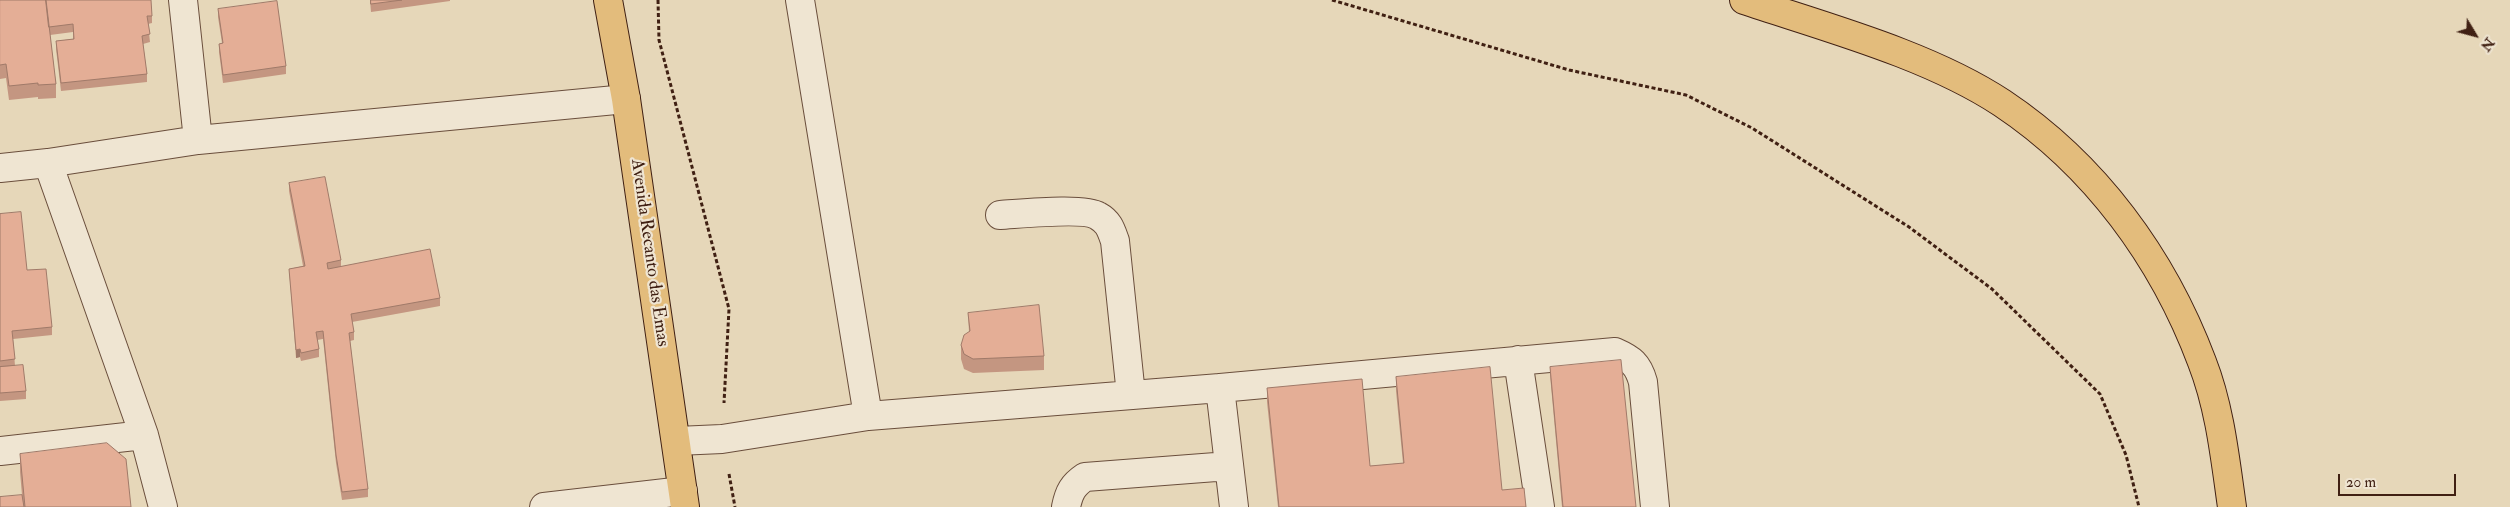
<!DOCTYPE html>
<html>
<head>
<meta charset="utf-8">
<style>
	body { margin:0 }
	#map { position:relative; width:2510px; height:507px; overflow:hidden; background:#e6d7b9; font-family:"IM FELL Double Pica",serif }
	canvas { display:block }
	.north { position:absolute; left:2450px; top:10px; width:50px; height:50px; -webkit-text-stroke:4px #efe5d2; paint-order:stroke; rotate:127deg; font-size:14px; font-weight:700; line-height:20px; text-align:center; color:#402013 }
	.north::after { content:''; display:block; margin:auto; width:18px; height:22px; background:#402013; clip-path:polygon(50% 0,100% 100%,50% 72%,0 100%) }
	.scale { position:absolute; left:2338px; top:474px; width:118px; height:22px; box-sizing:border-box; border:2px solid #402013; border-top:0; padding-left:6px; font-size:15px; line-height:18px; white-space:nowrap; color:#402013; -webkit-text-stroke:4px #efe5d2; paint-order:stroke }
</style>
</head>
<body>
<div id="map">
<canvas width="2510" height="507"></canvas>
<div class="north">N</div>
<div class="scale">20 m</div>
</div>
<script>
const ctx = document.querySelector('canvas').getContext('2d');
ctx.lineJoin = 'round';
function strokePath(path, color, width, dash) {
  ctx.strokeStyle = color;
  ctx.lineWidth = width;
  ctx.lineCap = dash ? 'butt' : 'round';
  ctx.setLineDash(dash || []);
  ctx.stroke(path);
}
function paint(path, color) {
  ctx.fillStyle = color;
  ctx.fill(path, 'evenodd');
}
function drawText(font, color, halo, rows, align = 'center') {
  ctx.font = font + ' "IM FELL Double Pica",serif';
  ctx.lineWidth = 4.5;
  ctx.setLineDash([]);
  ctx.textBaseline = 'middle';
  ctx.strokeStyle = halo;
  ctx.fillStyle = color;
  for (const [text, x, y, turn = 0] of rows) {
    ctx.save();
    ctx.translate(x, y);
    ctx.rotate((+turn || 0) * Math.PI / 180);
    ctx.textAlign = isNaN(turn) ? turn : align;
    if (halo) ctx.strokeText(text, 0, 0);
    ctx.fillText(text, 0, 0);
    ctx.restore();
  }
}
const minor = new Path2D(`
	M183 0 198 140
	M800 0 868 416
	M48 163 144 435 163 507
	M0 168 48 163 198 140 626 99
	M1000 215C1019 214 1084 207 1098 216 1109 222 1111 230 1115 241L1131 395
	M1518 360 1540 507
	M1220 388 1234 507
	M677 441 722 439 868 416 1220 388 1615 352C1631 359 1638 364 1643 382L1655 507
	M0 451 144 435
	M544 507 683 491
	M1066 507C1069 492 1073 485 1085 477L1229 466`);
const major = new Path2D(`
	M608 0 626 99 685 507
	M1744 0C1828 28 1929 55 2002 103 2095 165 2163 258 2202 362 2220 408 2225 458 2232 507`);
strokePath(minor, '#6a4e3c', 30);
strokePath(major, '#402013', 30);
strokePath(new Path2D(`
	M658 0 659 40 729 309 724 403
	M1332 0 1569 70 1686 95 1752 128 1909 227 1992 289 2100 394 2126 455 2139 507
	M729 474 735 507`), '#402013', 3, [4, 2.5]);
strokePath(minor, '#efe5d2', 28);
strokePath(major, '#e3bc7c', 28);
paint(new Path2D(`
	M0 0 152 16V23L148 24 150 42 143 44 147 74V82L61 91 56 49V41L73 39V32L50 35 56 84V98L38 99V97L9 100 6 78 0 79Z
	M370 0H450V1L371 12Z
	M218 9 286 66V74L223 83 219 52V44L222 43 218 17Z
	M289 183 341 260V266L440 298V306L352 322 354 332V340L350 341 368 489V497L342 500 336 463 323 339 317 340 319 349V357L301 361 300 357 296 358 289 269 303 266 289 191Z
	M0 214 27 270 52 327V335L13 339 15 366 26 391V399L0 401Z
	M968 313 1044 356V370L973 373 964 369 961 359V345L969 332Z
	M1550 367 1636 507H1562L1550 375Z
	M1396 377 1502 490 1526 507H1278L1267 402V388L1370 466 1403 463 1396 391Z
	M20 454 131 507H0L22 495 20 472Z`), '#c49681');
paint(new Path2D(`
	M300 349V357L296 358V350Z`), '#a07a69');
const building = new Path2D(`
	M0 0H46L56 84 38 85V83L9 86 6 64 0 65Z
	M46 0H151L152 16H147L150 34 142 36 147 74 61 83 56 41 74 39 73 24 49 27Z
	M371 0H402L371 4Z
	M277 1 286 66 223 75 219 44 223 43 218 9Z
	M325 177 341 260 327 263 328 269 430 249 440 298 351 314 354 332 349 333 368 489 342 492 336 455 323 331 316 332 319 349 301 353 300 349 296 350 289 269 305 266 289 183Z
	M21 212 27 270 46 269 52 327 12 331 15 359 0 361V214Z
	M1039 305 1044 356 973 359 964 354 961 345 964 335 970 331 968 313Z
	M1621 360 1636 507H1563L1550 367Z
	M23 365 26 391 0 393V367Z
	M1490 367 1502 490 1524 488 1526 507H1279L1267 388 1362 379 1370 466 1404 463 1396 377Z
	M107 443 126 459 131 507H25L20 454Z
	M22 495 24 507H0V497Z`);
paint(building, '#e4ae96');
strokePath(building, '#a07a69', 1);
drawText('18px', '#402013', '#efe5d2', [
	["Avenida Recanto das Emas",649,253,82]
]);
</script>
</body>
</html>
